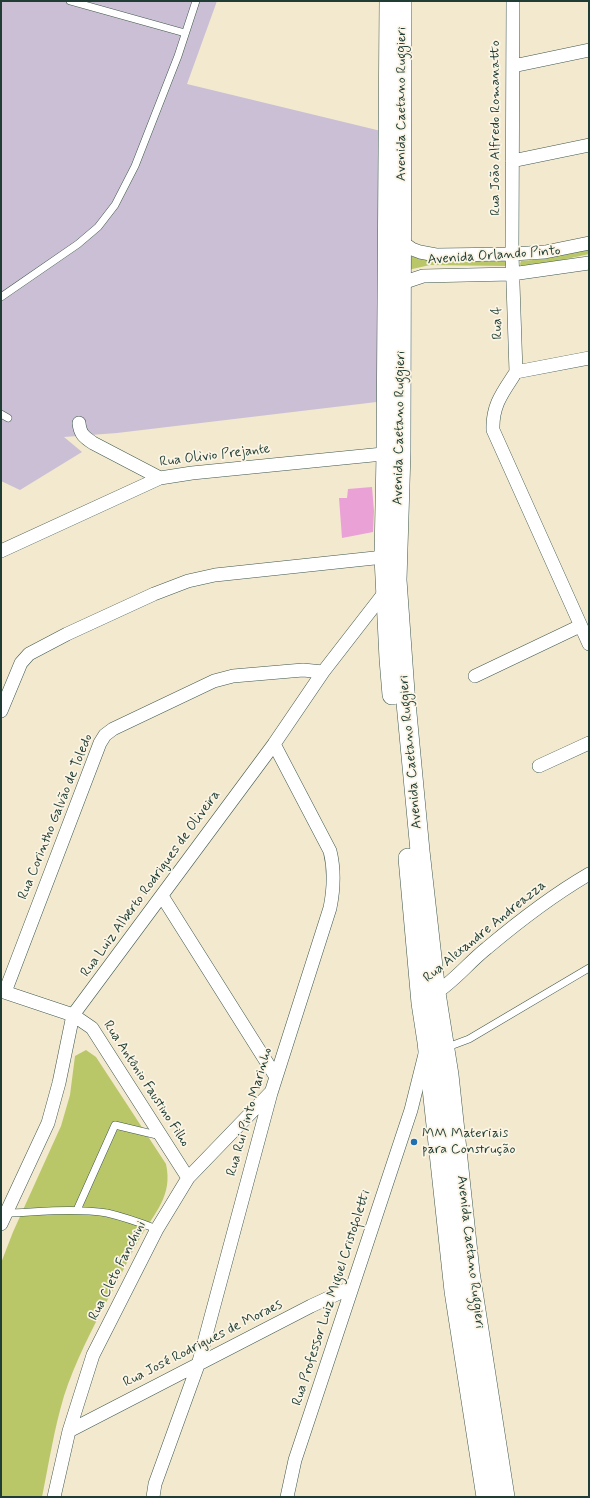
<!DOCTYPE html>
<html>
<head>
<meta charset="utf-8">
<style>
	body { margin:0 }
	#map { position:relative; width:590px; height:1498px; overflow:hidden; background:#f2e9cf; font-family:Mynerve,sans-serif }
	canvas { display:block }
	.frame { position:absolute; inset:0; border:2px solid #1f3d34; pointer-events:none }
</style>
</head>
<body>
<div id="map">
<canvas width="590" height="1498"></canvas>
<div class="frame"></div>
</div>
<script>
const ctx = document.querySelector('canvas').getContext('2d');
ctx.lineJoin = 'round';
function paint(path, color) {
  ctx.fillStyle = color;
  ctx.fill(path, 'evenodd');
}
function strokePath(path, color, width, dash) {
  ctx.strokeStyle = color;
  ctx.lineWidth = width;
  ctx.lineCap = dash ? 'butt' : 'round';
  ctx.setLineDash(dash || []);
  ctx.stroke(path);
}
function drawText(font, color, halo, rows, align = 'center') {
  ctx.font = font + ' Mynerve,sans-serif';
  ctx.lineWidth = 3.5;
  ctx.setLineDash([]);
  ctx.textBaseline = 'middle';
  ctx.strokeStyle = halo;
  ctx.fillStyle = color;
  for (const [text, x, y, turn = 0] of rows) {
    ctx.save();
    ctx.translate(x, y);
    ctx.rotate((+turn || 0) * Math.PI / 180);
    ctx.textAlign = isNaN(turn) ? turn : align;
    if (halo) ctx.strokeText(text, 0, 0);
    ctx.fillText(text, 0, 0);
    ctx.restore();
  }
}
paint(new Path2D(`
	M1 1H217L187 84 381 131 385 401 117 433 64 437 82 452 20 490 1 481Z`), '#cbbfd5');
paint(new Path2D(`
	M589 249V254L544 264 521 266 520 264 521 261 544 259Z
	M409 256 429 260 505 261 507 263 505 266 430 265 408 270Z
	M86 1050 96 1057 166 1164C173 1196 155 1212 140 1238 129 1257 120 1278 109 1297 92 1329 75 1362 64 1396 54 1429 49 1463 42 1497H1V1263L13 1232 61 1126 70 1095 75 1056Z`), '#b9c769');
paint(new Path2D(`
	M372 487 374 511 373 532 342 538 339 498H347L348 489Z`), '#eaa1d6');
const service = new Path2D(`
	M70 1 185 33
	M1 297 78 244 98 227 115 205 135 166 178 56 196 1
	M1 414 8 418
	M445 1048 469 1039 589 968
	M77 1210 115 1125 161 1136
	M6 1213C39 1212 74 1208 107 1213 124 1217 141 1223 157 1229`);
const minor = new Path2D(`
	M513 1 512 254 516 372
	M513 66 589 50
	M512 161 589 145
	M402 242 412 249 420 252 436 255 512 254 545 252 589 243
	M402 283 423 276 512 274 589 263
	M589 358 516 372C503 392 492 405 493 430L589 644
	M79 423C80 434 84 437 93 443L160 478
	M1 551 160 478 192 473 393 453
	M475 676 580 626
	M1 711 21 663 29 654 67 634 154 594 188 581 215 575 384 557
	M539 766 589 743
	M162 896 276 1077
	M1 991 73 1015 92 1028 188 1178
	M5 992 100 743 105 735 113 729 214 681 233 676 303 670 323 672
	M431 996C452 984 468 963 487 948 519 921 553 895 589 874
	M1 1224 48 1123 59 1083 73 1015 274 744 323 672 385 592
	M69 1431 311 1306 352 1287
	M54 1497 69 1431 93 1355 157 1229 188 1178 270 1093
	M153 1497 155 1484 198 1365 271 1093 330 908C334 888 335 871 330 851L274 744
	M287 1497 295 1460 411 1110 425 1054`);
const secondary = new Path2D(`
	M389 1 386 454 384 557 389 659 392 695
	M402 1 401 452 397 580 405 692 420 851 436 993 449 1075 470 1272 505 1497
	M408 858 421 1003 427 1042 454 1291 486 1497`);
strokePath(service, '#3f574b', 8);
strokePath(minor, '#3f574b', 14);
strokePath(secondary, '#3f574b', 20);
strokePath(service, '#fff', 7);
strokePath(minor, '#fff', 13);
strokePath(secondary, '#fff', 19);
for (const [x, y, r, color] of [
	[414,1142,4,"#1f6fb2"]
]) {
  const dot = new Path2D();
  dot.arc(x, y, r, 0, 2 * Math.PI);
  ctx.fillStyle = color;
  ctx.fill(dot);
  strokePath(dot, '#fcf5e5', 1.5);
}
drawText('14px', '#1f3d34', '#fcf5e5', [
	["Avenida Caetano Ruggieri",402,104,-90],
	["Rua João Alfredo Romanatto",496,128,-90],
	["Avenida Orlando Pinto",494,256,-4],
	["Rua 4",498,323,-92],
	["Avenida Caetano Ruggieri",400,428,-89],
	["Rua Olivio Prejante",215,456,-7],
	["Avenida Caetano Ruggieri",411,752,-95],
	["Rua Corintho Galvão de Toledo",56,817,-68],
	["Rua Luiz Alberto Rodrigues de Oliveira",151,884,-54],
	["Rua Alexandre Andreazza",485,932,-39],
	["Rua Antônio Faustino Filho",146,1084,57],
	["Rua Rui Pinto Marinho",250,1112,-74],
	["Avenida Caetano Ruggieri",470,1252,83],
	["Rua Cleto Fanchini",118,1271,-63],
	["Rua Professor Luiz Miguel Cristofoletti",332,1298,-72],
	["Rua José Rodrigues de Moraes",203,1344,-27]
]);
drawText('14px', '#1f3d34', '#fcf5e5', [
	["MM Materiais",422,1134],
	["para Construção",422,1150]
], 'left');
</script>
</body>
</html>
